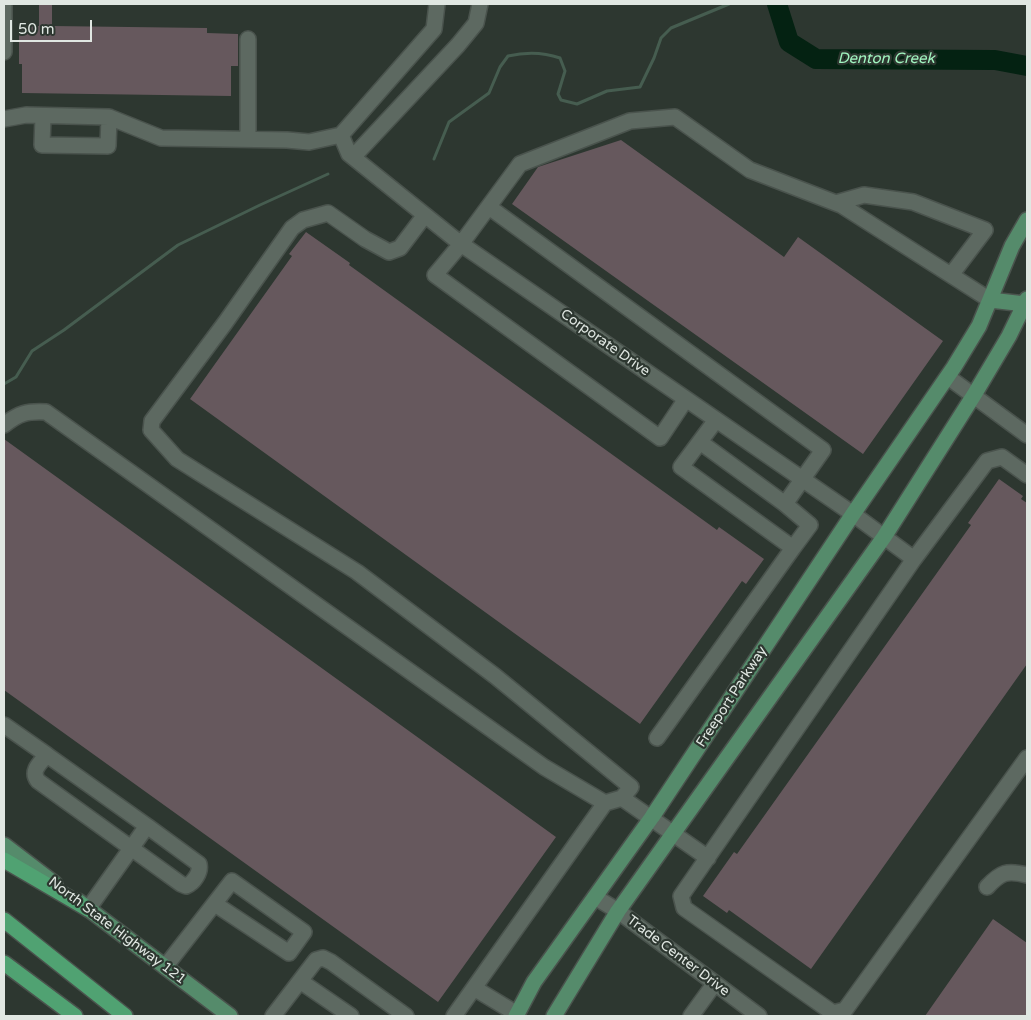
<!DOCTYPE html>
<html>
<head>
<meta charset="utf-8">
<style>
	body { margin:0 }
	#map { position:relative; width:1031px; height:1020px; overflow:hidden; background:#2d3730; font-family:"Varela Round",sans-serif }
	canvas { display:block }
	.frame { position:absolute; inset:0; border:5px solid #e0e7e2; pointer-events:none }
	.scale { position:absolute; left:10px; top:20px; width:82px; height:22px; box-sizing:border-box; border:2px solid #e0e7e2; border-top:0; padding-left:6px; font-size:15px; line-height:18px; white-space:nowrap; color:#e0e7e2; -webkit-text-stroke:4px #2d3730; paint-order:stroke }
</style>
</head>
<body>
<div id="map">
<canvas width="1031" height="1020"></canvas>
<div class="frame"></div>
<div class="scale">50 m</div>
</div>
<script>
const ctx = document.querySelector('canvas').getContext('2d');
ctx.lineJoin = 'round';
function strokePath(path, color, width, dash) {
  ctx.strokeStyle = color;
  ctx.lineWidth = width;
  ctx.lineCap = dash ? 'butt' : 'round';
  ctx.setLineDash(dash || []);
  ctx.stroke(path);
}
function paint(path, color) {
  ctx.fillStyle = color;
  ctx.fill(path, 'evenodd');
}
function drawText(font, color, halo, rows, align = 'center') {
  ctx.font = font + ' "Varela Round",sans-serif';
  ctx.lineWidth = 4.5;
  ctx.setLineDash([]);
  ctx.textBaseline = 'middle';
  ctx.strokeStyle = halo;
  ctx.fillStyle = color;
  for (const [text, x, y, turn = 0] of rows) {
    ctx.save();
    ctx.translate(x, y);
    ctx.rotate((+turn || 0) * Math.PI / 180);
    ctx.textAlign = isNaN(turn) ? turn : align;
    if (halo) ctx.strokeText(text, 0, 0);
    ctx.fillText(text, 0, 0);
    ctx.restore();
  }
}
strokePath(new Path2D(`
	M434 159 449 122 489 93 500 67 508 56C525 52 543 52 560 58L565 71 558 94 561 100 577 104 607 91 640 87 654 58 661 38 671 28 729 4
	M4 384 16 377 32 351 64 330 178 245 260 205 328 174`), '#465d50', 3);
strokePath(new Path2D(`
	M777 4 789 42 816 59 995 60 1027 66`), '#042212', 20);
paint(new Path2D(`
	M39 4H52V26L207 28V33L238 34V66H231V96L22 93V64H19V26H39Z
	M621 140 784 257 798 237 943 341 863 454 512 204 538 167Z
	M306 232 350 263 349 265 717 530 719 527 764 559 746 584 742 581 640 724 190 399 292 256 289 254Z
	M4 439 556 837 438 1002 4 690Z
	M999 479 1023 496 1021 499 1027 503V664L811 969 729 910 727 913 703 896 734 852 737 854 971 525 968 523Z
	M993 919 1027 943V1016H925Z`), '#66585d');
const minor = new Path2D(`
	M4 6V52
	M248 39V139
	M43 117 42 145 108 146 109 117
	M4 119 26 115 109 117 161 138 287 140 309 142 341 135 434 29 437 4
	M341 135 349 154 461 244 853 514 914 559
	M353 157 458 45 476 23 480 4
	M836 203 864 195 913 202 985 230 951 275
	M489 207 823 450 785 504 810 525 793 548 681 467 716 420
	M948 377 1027 435
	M686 399 660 438 435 275 461 244 520 164 630 121 675 117 750 170 841 205 990 300
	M4 425C19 413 27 411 46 412L544 767 605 803 622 798 631 787 495 676 357 572 177 459 151 430 152 421 225 323 292 228 303 220 328 213 365 239 389 252 400 248 425 215
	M700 442 785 504
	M1027 475 1002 457 987 461 914 559 681 896 684 908 833 1013 845 1010 1027 758
	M4 725 47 755C40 763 30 771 38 781L181 884 186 886C194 883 201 872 199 864L147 826 88 909
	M657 738 793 548
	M47 755 147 826
	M622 798 708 858
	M987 887C1001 872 1007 870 1027 875
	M595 897 618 911 759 1016
	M165 967 232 881 304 932 289 953 215 904
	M300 981 351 1016
	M474 988 517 1014
	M273 1016 316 960 323 958 331 962 406 1016
	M454 1016 605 803
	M691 1016 715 983`);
const major = new Path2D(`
	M990 300 1025 304
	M4 845 55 884
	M78 901 230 1016
	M516 1016 534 982 652 817 853 514 954 367 979 326 1012 246 1027 220
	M554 1016 618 911 884 537 974 395 1009 336 1027 299`);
const highway = new Path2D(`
	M4 860 88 909
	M4 920 125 1016
	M4 963 75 1016`);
strokePath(minor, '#4a534d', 18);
strokePath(major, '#4a534d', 18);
strokePath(highway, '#4a534d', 18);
strokePath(minor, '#5d6961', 15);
strokePath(major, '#558b6b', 15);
strokePath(highway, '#50a272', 15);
drawText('14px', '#e0e7e2', '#2d3730', [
	["Corporate Drive",605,343,35],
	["Freeport Parkway",732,697,-57],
	["North State Highway 121",117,931,37],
	["Trade Center Drive",678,956,37]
]);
drawText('italic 15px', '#a1f5c0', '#2d3730', [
	["Denton Creek",886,59]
]);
</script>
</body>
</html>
